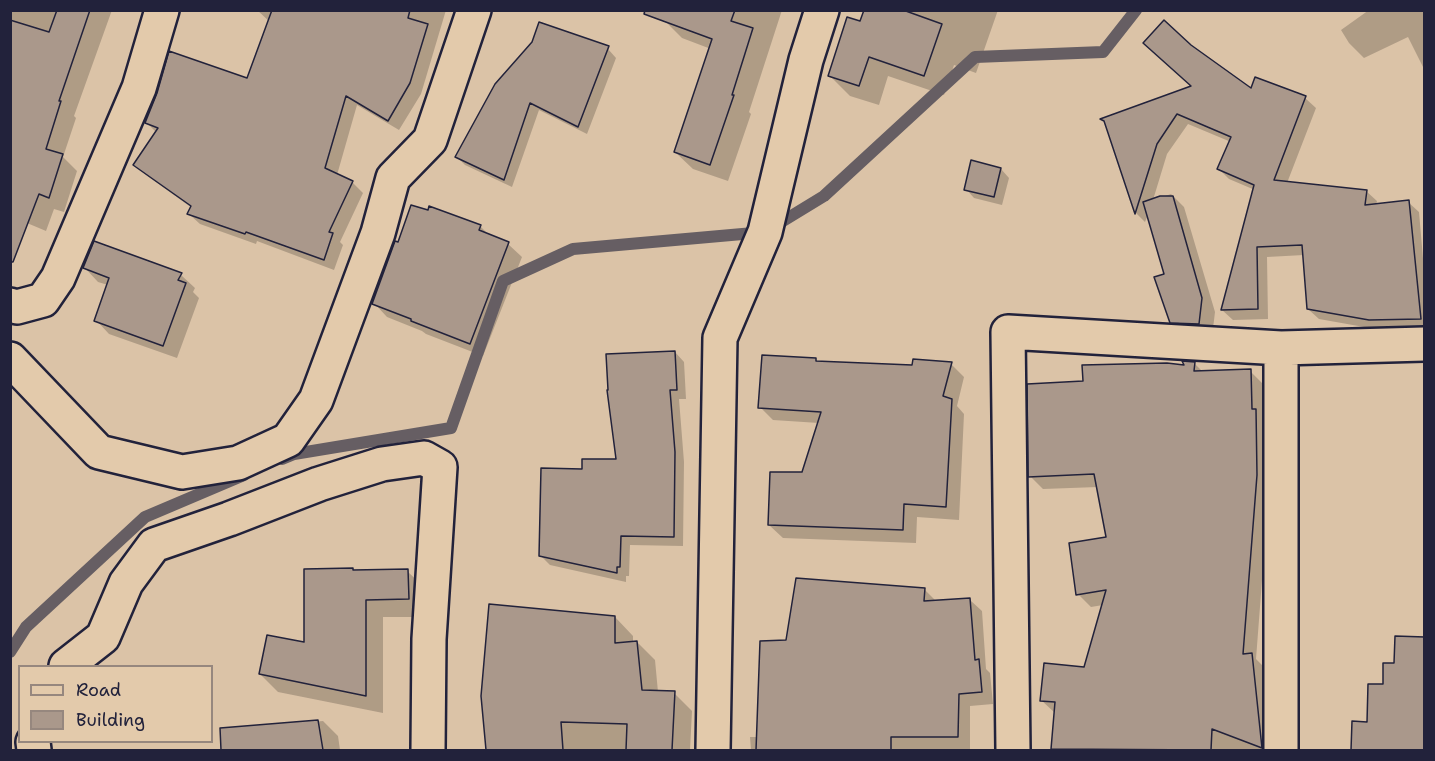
<!DOCTYPE html>
<html>
<head>
<meta charset="utf-8">
<style>
	body { margin:0 }
	#map { position:relative; width:1435px; height:761px; overflow:hidden; background:#dbc3a7; font-family:"Shantell Sans",sans-serif }
	canvas { display:block }
	.frame { position:absolute; inset:0; border:12px solid #22223b; pointer-events:none }
	.legend { position:absolute; left:18px; top:665px; width:195px; height:78px; box-sizing:border-box; background:#e3caab; border:2px solid #96877e; margin:0; padding:8px 10px; list-style:none; font-size:18px; color:#22223b }
	.legend li { display:flex; align-items:center; gap:12px; height:30px }
	.legend b { width:30px; border:2px solid #96877e }
</style>
</head>
<body>
<div id="map">
<canvas width="1435" height="761"></canvas>
<div class="frame"></div>
<ul class="legend">
<li><b style="height:8px;background:#e3caab"></b>Road</li>
<li><b style="height:16px;background:#aa988b"></b>Building</li>
</ul>
</div>
<script>
const ctx = document.querySelector('canvas').getContext('2d');
ctx.lineJoin = 'round';
function paint(path, color) {
  ctx.fillStyle = color;
  ctx.fill(path, 'evenodd');
}
function strokePath(path, color, width, dash) {
  ctx.strokeStyle = color;
  ctx.lineWidth = width;
  ctx.lineCap = dash ? 'butt' : 'round';
  ctx.setLineDash(dash || []);
  ctx.stroke(path);
}
paint(new Path2D(`
	M10 10H112L74 116 76 118 63 157 77 171 64 212 54 209 46 231 27 223 10 248Z
	M257 10H446L421 94 399 130 357 105 337 175 353 183 363 193 340 242 343 245 334 270 257 241 256 244 200 224 189 214 192 208 146 175 135 165 157 133 146 122 248 80 270 22Z
	M668 10H782L749 112 751 114 728 181 693 169 675 152 711 49 682 38 665 21Z
	M866 10H998L976 73 954 65 944 95 888 76 879 105 850 96 830 76 861 23Z
	M1369 10H1424V69L1408 37 1364 58 1349 43 1341 30Z
	M1190 46 1252 90 1305 98 1316 108 1287 183 1366 191 1377 201 1376 205 1408 202 1419 212 1424 270V329L1381 330 1319 319 1308 309 1304 255 1267 257 1268 319 1233 320 1222 310 1255 190 1229 179 1219 169 1231 142 1188 124 1167 154 1153 200 1171 194 1184 207 1215 312 1212 337 1184 335 1171 322 1165 275 1148 215 1145 222 1136 213 1107 124 1103 120 1193 87Z
	M608 49 616 58 587 134 539 110 512 187 465 165 457 157 496 85Z
	M1001 169 1009 178 1002 205 974 198 966 189Z
	M480 226 491 237 508 244 522 257 483 356 426 334 422 331 387 317 374 303 399 244Z
	M85 268 181 275 195 288 193 292 199 298 177 358 109 334 96 320 108 285 98 282Z
	M675 352 684 362 686 399H679L684 462 683 546 630 545 629 576H626V582L550 565 540 555 584 470 617 461Z
	M815 359 818 362 914 367 951 364 964 377 957 406 964 414 959 520 917 517 916 543 783 538 769 525 803 474 819 423 773 420 760 407Z
	M1194 363 1203 372 1250 371 1263 384 1264 419 1268 424 1269 489 1256 659 1265 668 1273 750H1251L1246 749V750H1052L1055 713 1041 700 1085 669 1103 605 1091 607 1078 594 1108 539 1098 487 1043 489 1030 476 1084 382 1186 367Z
	M306 571H407L425 588 426 617H383V713L278 692 260 674 306 644Z
	M924 589 937 602 970 600 982 611 986 669 990 673 993 704 970 706V749L751 750 750 737H758L787 642Z
	M615 617 633 636V643L637 642 655 660 658 692 674 693 692 711 690 750H488L482 695Z
	M1424 638V750H1352L1353 723 1369 724 1384 686 1395 665Z
	M323 721 338 736 340 750H253L250 727Z`), '#0003');
strokePath(new Path2D(`
	M282 459 294 454 451 428 503 281 573 249 765 232 824 196 975 57 1103 52 1136 10
	M10 652 26 627 145 517 244 475`), '#665e63', 12);
const building = new Path2D(`
	M57 10H90L59 101H61L46 149 63 154 49 198 39 194 13 262H10V20L49 32Z
	M272 10H410L408 18 428 24 410 83 388 121 346 96 325 168 353 181 329 232 333 233 324 260 246 232 245 234 187 214 191 206 133 165 158 128 145 123 157 93 169 51 247 78Z
	M645 10H735L731 21 753 28 732 95H734L710 165 674 152 712 39 644 14Z
	M864 10H903L942 24 924 76 869 57 859 86 828 76 847 17 860 21Z
	M1164 20 1191 45 1251 88 1255 77 1306 96 1274 180 1367 190 1365 205 1409 200 1421 319 1369 320 1307 309 1302 245 1257 247 1258 309 1221 310 1254 185 1217 169 1231 137 1177 114 1157 144 1135 214 1104 121 1100 119 1191 86 1143 43Z
	M539 22 609 46 578 127 530 103 504 180 455 157 495 84 532 42Z
	M971 160 1001 168 994 197 964 190Z
	M1160 196H1173L1202 298 1199 324 1170 323 1154 277 1164 274 1143 202Z
	M411 205 428 210 429 206 481 225 479 230 509 242 470 344 411 321V319L372 304 395 241 398 242Z
	M94 241 182 273 178 280 186 283 163 346 94 321 109 278 83 268Z
	M675 351 677 390H670L675 452 674 537 621 536 620 567H617V573L539 556 541 468 582 469V459H616L607 390H608L606 354Z
	M762 355 816 358V361L912 365 913 359 952 362 943 396 952 399 946 507 904 504 903 530 768 525 770 472H802L821 412 758 408Z
	M1182 361 1195 362 1194 371 1251 369 1252 409H1256L1257 475 1243 654 1252 653 1262 748 1212 729 1211 750 1051 749 1055 702 1040 701 1044 663 1084 667 1106 590 1076 595 1069 543 1106 537 1094 474 1028 477 1027 384 1083 381 1082 365 1167 363 1184 365Z
	M353 568V570L408 569 409 599 366 600V696L259 674 267 635 304 642V569Z
	M796 578 925 588 924 601 970 598 975 660 979 659 982 692 959 694 958 737H891V750H756L760 641 786 640Z
	M489 604 615 616V643L637 641 642 690 675 691 672 750H626L627 724 561 722 563 750H486L481 696Z
	M1395 636 1425 637V750H1351L1352 721 1367 722 1368 684H1383V663H1394Z
	M318 720 323 750H221L220 728Z`);
paint(building, '#aa988b');
strokePath(building, '#22223b', 1.5);
const street = new Path2D(`
	M10 305 17 307 43 300 58 278 139 88 162 10
	M1281 348V750
	M10 359 99 452 182 472 238 463 288 440 316 400 378 233 393 178 430 140 474 10
	M66 666 103 637 126 583 154 545 229 519 319 484 382 464 424 458 440 467 429 639 428 750
	M33 742 34 750
	M713 750 720 338 765 232 806 60 822 10
	M1013 750 1008 332 1281 348 1424 344`);
strokePath(street, '#22223b', 38);
strokePath(street, '#e3caab', 33);
</script>
</body>
</html>
